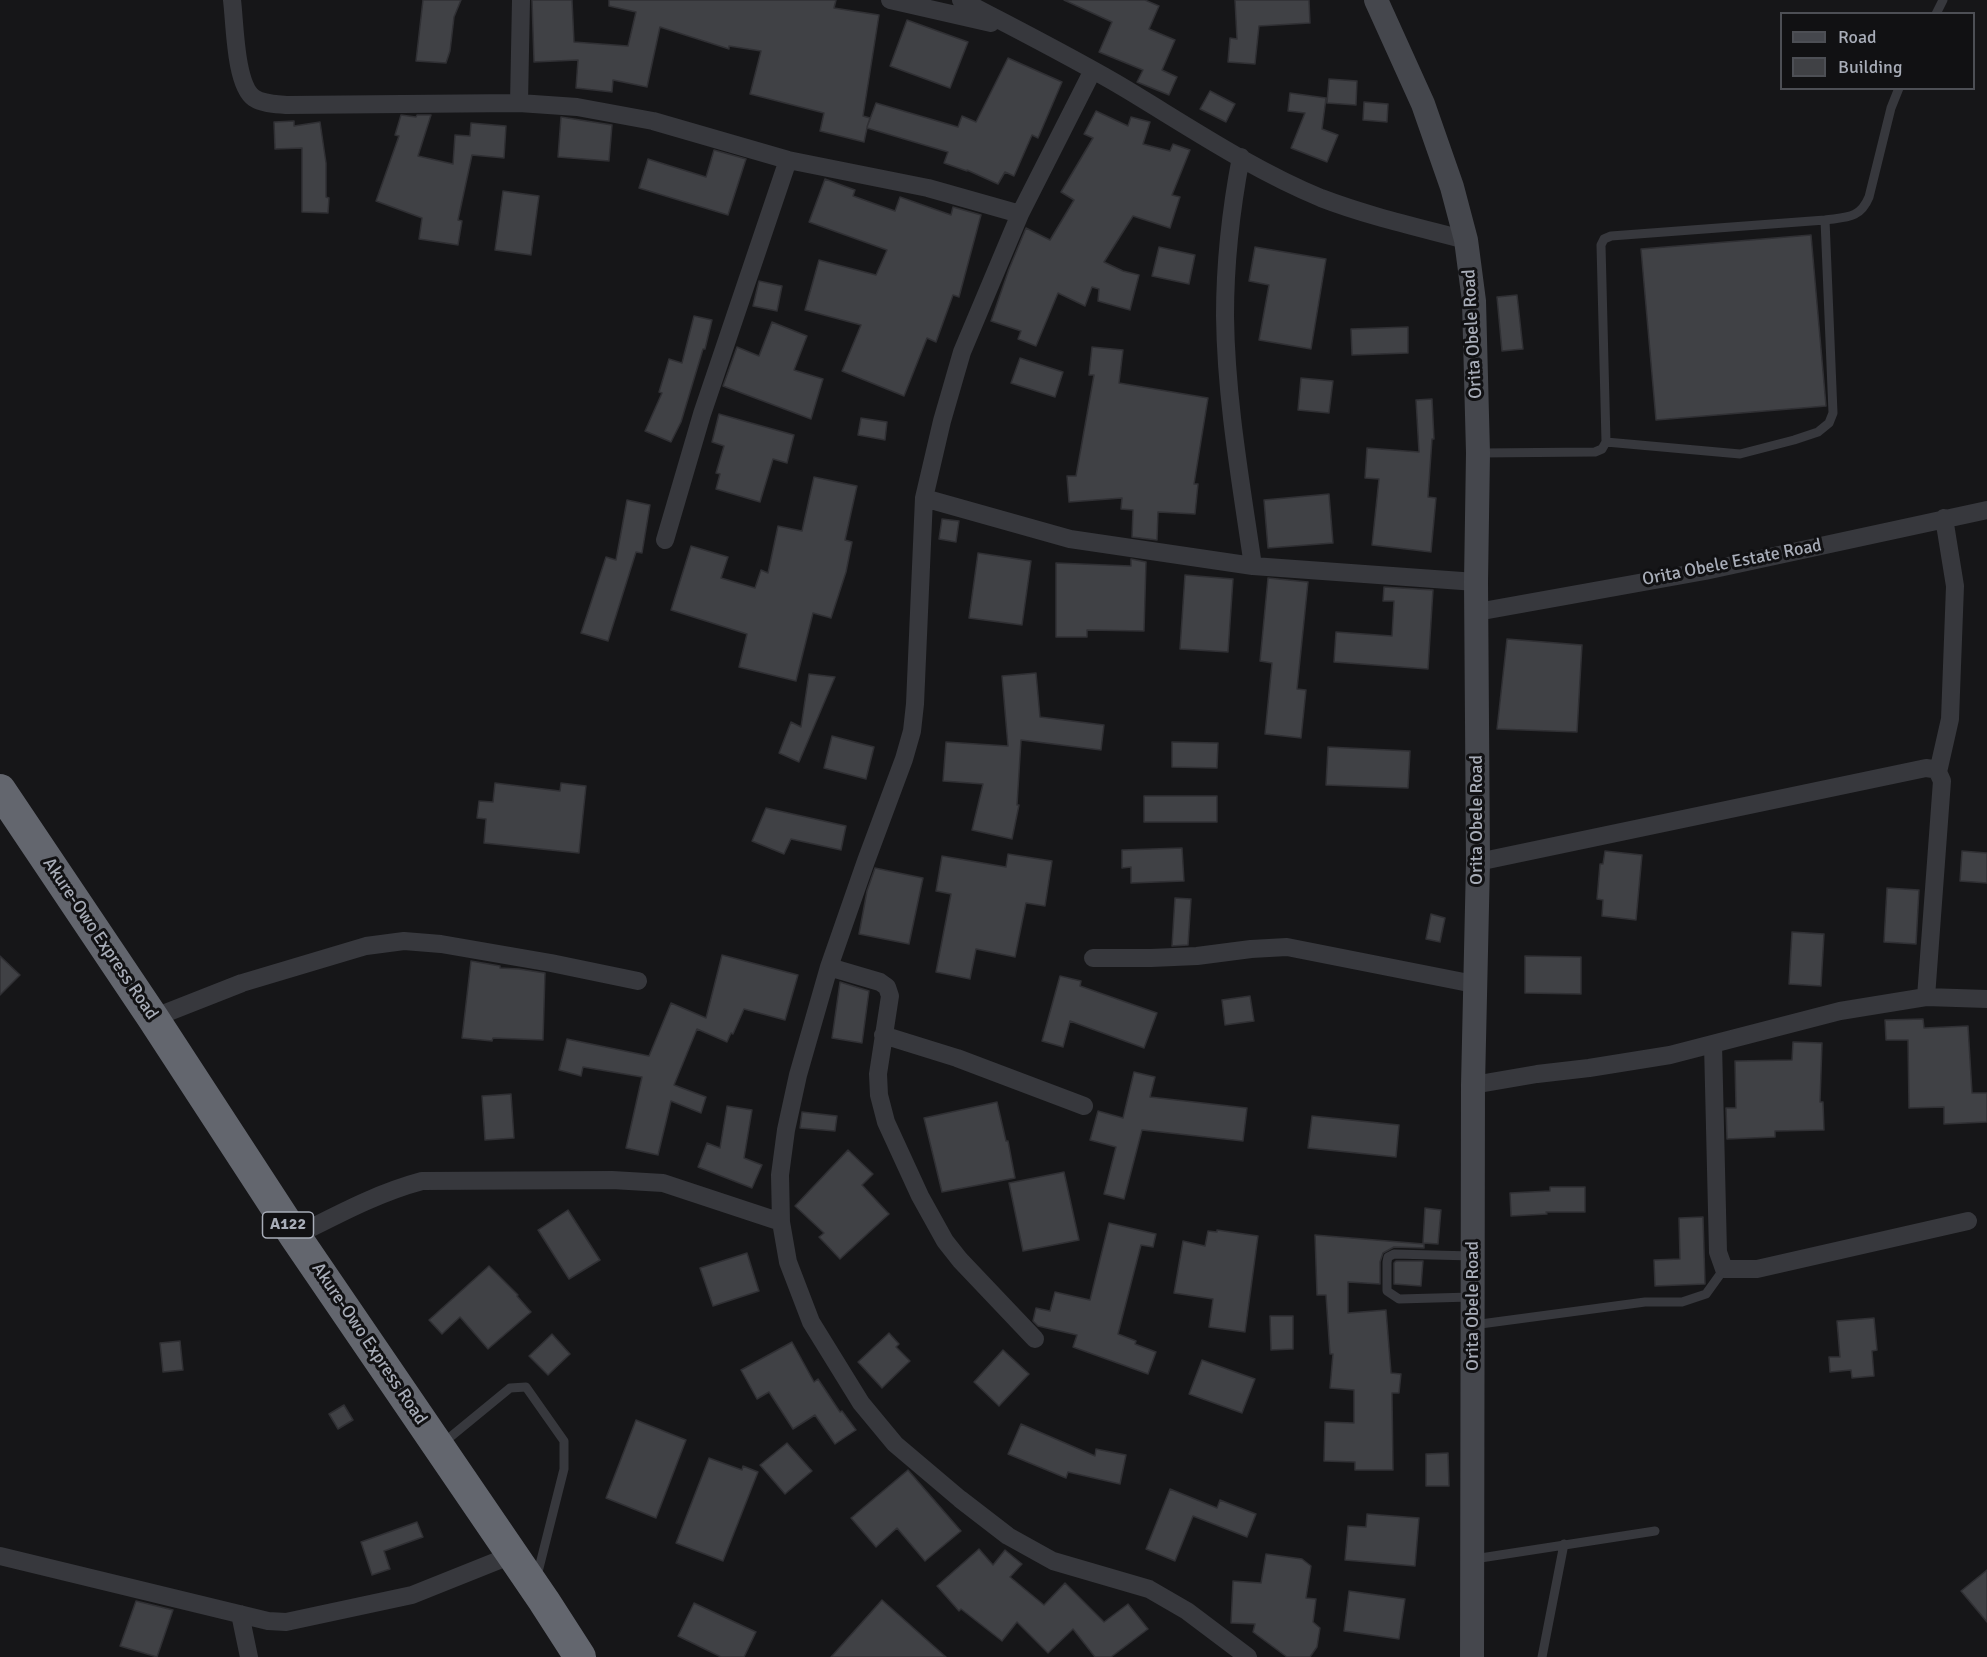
<!DOCTYPE html>
<html>
<head>
<meta charset="utf-8">
<style>
	body { margin:0 }
	#map { position:relative; width:1987px; height:1657px; overflow:hidden; background:#161618; font-family:Signika,sans-serif }
	canvas { display:block }
	.legend { position:absolute; left:1780px; top:12px; width:195px; height:78px; box-sizing:border-box; background:#111113; border:2px solid #4d4f55; margin:0; padding:8px 10px; list-style:none; font-size:18px; color:#a8adb8 }
	.legend li { display:flex; align-items:center; gap:12px; height:30px }
	.legend b { width:30px; border:2px solid #4d4f55 }
</style>
</head>
<body>
<div id="map">
<canvas width="1987" height="1657"></canvas>
<ul class="legend">
<li><b style="height:8px;background:#45474d"></b>Road</li>
<li><b style="height:16px;background:#404145"></b>Building</li>
</ul>
</div>
<script>
const ctx = document.querySelector('canvas').getContext('2d');
ctx.lineJoin = 'round';
function paint(path, color) {
  ctx.fillStyle = color;
  ctx.fill(path, 'evenodd');
}
function strokePath(path, color, width, dash) {
  ctx.strokeStyle = color;
  ctx.lineWidth = width;
  ctx.lineCap = dash ? 'butt' : 'round';
  ctx.setLineDash(dash || []);
  ctx.stroke(path);
}
function drawText(font, color, halo, rows, align = 'center') {
  ctx.font = font + ' Signika,sans-serif';
  ctx.lineWidth = 6;
  ctx.setLineDash([]);
  ctx.textBaseline = 'middle';
  ctx.strokeStyle = halo;
  ctx.fillStyle = color;
  for (const [text, x, y, turn = 0] of rows) {
    ctx.save();
    ctx.translate(x, y);
    ctx.rotate((+turn || 0) * Math.PI / 180);
    ctx.textAlign = isNaN(turn) ? turn : align;
    if (halo) ctx.strokeText(text, 0, 0);
    ctx.fillText(text, 0, 0);
    ctx.restore();
  }
}
const building = new Path2D(`
	M423 0H461L454 17 450 51 446 63 416 61Z
	M532 0H572L574 42 628 46 636 12 609 6V0H836L834 8 879 15 863 116 870 118 867 127 876 103 958 127 962 116 976 122 1008 58 1062 82 1038 138 1032 135 1014 176 1005 172 998 184 967 170V171L944 163 948 152 867 128 864 142 820 131 824 113 750 94 761 51 729 46V49L660 27 647 87 613 80 612 92 576 88 578 60 534 62Z
	M1064 0H1145L1159 6 1149 29 1175 40 1162 70 1177 77 1169 95 1137 82 1143 70 1099 52 1112 22Z
	M1235 0H1309L1310 23 1259 26 1255 64 1228 62 1230 38 1237 39Z
	M907 20 968 42 950 88 890 66Z
	M1329 79 1357 81 1356 105 1327 103Z
	M1210 91 1235 104 1226 122 1200 109Z
	M1290 93 1326 98 1322 129 1338 135 1327 162 1291 148 1305 113 1288 111Z
	M1364 102 1388 104 1387 122 1363 120Z
	M1096 111 1128 126 1131 117 1150 122 1143 144 1170 151 1173 144 1190 150 1172 195 1180 197 1170 228 1133 216 1104 262 1123 271 1139 275 1130 310 1098 301 1099 289 1092 287 1085 306 1058 293 1036 346 1018 339 1021 331 991 321 1009 269 1026 228 1050 240 1074 200 1061 192 1093 138 1084 134Z
	M401 115 416 117 417 115H431L418 156 453 164 455 135 470 136 471 123 506 126 504 158 472 155 458 220 462 221 458 245 419 239 422 218 376 201 399 136 395 135Z
	M561 117 612 125 609 161 558 157Z
	M294 121V126L320 122 326 163V197L329 198 328 213 302 212V148L275 149 274 122Z
	M714 150 746 159 728 215 639 188 648 159 706 177Z
	M825 179 855 190 853 196 895 211 900 197 951 215 953 207 981 215 959 297 953 295 936 342 927 338 904 396 842 371 861 325 805 310 819 260 876 275 887 250 809 222Z
	M503 191 539 196 531 255 495 250Z
	M1811 235 1826 406 1656 420 1641 249Z
	M1159 247 1195 255 1189 284 1152 276Z
	M1255 247 1326 259 1311 349 1259 340 1269 285 1249 281Z
	M759 281 782 286 777 311 753 306Z
	M1517 295 1523 349 1502 351 1497 297Z
	M694 316 712 320 705 349H703L681 422 671 442 645 431 662 393 659 392 669 359 682 363Z
	M772 322 807 336 794 370 823 379 811 419 723 386 737 347 759 356Z
	M1408 327V353L1352 355 1351 329Z
	M1092 347 1123 350 1119 383 1208 398 1194 484H1198L1195 514 1158 512 1157 540 1132 537 1133 510 1121 509 1122 498 1069 502 1067 476H1076L1094 375H1089Z
	M1020 358 1063 372 1055 397 1011 383Z
	M1301 378 1333 381 1329 413 1298 410Z
	M1432 399 1434 439H1432L1428 497 1436 498 1431 552 1372 545 1379 479 1365 478 1367 448 1419 452 1416 400Z
	M719 414 794 435 787 463 773 459 760 502 716 489 720 474 716 473 724 446 712 442Z
	M861 418 887 422 885 440 858 435Z
	M814 477 857 486 845 540 852 542 846 572 831 618 813 613 796 681 739 667 747 634 671 610 691 546 728 557 721 578 755 588 761 570 768 573 778 526 802 531Z
	M1329 494 1333 543 1268 548 1264 500Z
	M627 500 650 505 642 553 636 552 608 641 581 633 606 557 616 560Z
	M942 519 959 521 956 542 939 539Z
	M978 553 1031 561 1022 625 969 618Z
	M1131 559 1146 562 1144 631 1087 630V637H1056V563L1131 566Z
	M1185 575 1233 579 1228 652 1180 649Z
	M1268 578 1308 582 1297 689 1306 690 1301 738 1265 734 1272 663 1260 661Z
	M1384 587 1433 590 1428 669 1334 662 1336 632 1392 636 1394 601H1383Z
	M1507 639 1582 645 1577 732 1497 729Z
	M1036 673 1040 717 1104 725 1101 750 1021 740 1017 805H1019L1012 839 972 830 983 784 943 781 946 742 1008 746 1002 676Z
	M809 674 835 677 799 762 779 753 791 722 801 727Z
	M832 736 874 747 866 779 824 768Z
	M1172 742 1218 743 1217 768 1172 767Z
	M1328 747 1410 751 1408 788 1326 785Z
	M495 783 560 791 561 783 586 786 579 853 484 843 486 819 477 818 479 801 493 802Z
	M1144 796H1217V822H1144Z
	M766 808 846 826 841 850 791 839 784 854 752 841Z
	M1182 848 1184 881 1131 883V867L1122 868V850Z
	M1605 851 1642 855 1636 920 1602 916 1603 900 1597 899 1600 864H1603Z
	M1962 851 1987 853V883L1960 881Z
	M1008 854 1052 861 1045 906 1026 903 1015 957 976 949 970 979 936 972 951 894 936 891 942 856 1006 867Z
	M875 868 923 878 909 944 859 934 867 891Z
	M1887 888 1919 890 1916 944 1884 942Z
	M1175 898 1191 899 1188 945 1172 946Z
	M1431 914 1445 918 1440 942 1426 939Z
	M1792 932 1824 934 1821 986 1789 984Z
	M722 955 798 975 785 1020 744 1009 733 1034 731 1033 727 1042 697 1029 674 1085 706 1097 701 1113 671 1101 658 1155 626 1148 642 1077 583 1067 581 1076 559 1070 567 1039 649 1056 671 1003 706 1018Z
	M0 956 20 975 0 995Z
	M1525 956 1581 957V994L1525 993Z
	M471 961 500 966V968L519 969 545 973 543 1040 493 1038 492 1041 462 1038Z
	M1060 976 1081 981 1080 986 1157 1013 1144 1048 1070 1021 1063 1047 1042 1041Z
	M840 982 869 991 862 1043 832 1038Z
	M1250 996 1254 1021 1225 1025 1222 1000Z
	M1923 1019 1924 1028 1968 1026 1972 1093H1987V1122L1944 1124V1107L1909 1108 1908 1040H1886L1885 1020Z
	M1793 1042 1822 1043 1820 1102H1823L1824 1130 1775 1131V1137L1727 1139 1726 1108H1736L1735 1061 1792 1060Z
	M1134 1072 1155 1077 1150 1097 1247 1108 1243 1141 1142 1130 1124 1199 1104 1194 1116 1147 1090 1140 1098 1111 1123 1118Z
	M511 1094 514 1138 485 1140 482 1096Z
	M997 1102 1006 1141H1008L1015 1178 942 1192 924 1118Z
	M727 1106 752 1110 744 1158 762 1165 752 1188 698 1167 707 1143 720 1148Z
	M802 1112 837 1116 835 1131 800 1128Z
	M1312 1116 1399 1125 1396 1157 1308 1148Z
	M848 1150 873 1174 862 1185 889 1214 840 1259 819 1237 824 1233 795 1206Z
	M1064 1172 1079 1240 1023 1251 1009 1183Z
	M1550 1187H1585V1212H1546L1547 1214 1511 1216 1510 1193 1550 1191Z
	M1425 1208 1441 1210 1438 1244 1423 1243Z
	M568 1210 600 1260 569 1279 538 1230Z
	M1703 1217 1705 1284 1655 1286 1654 1260 1680 1259 1679 1218Z
	M1109 1223 1156 1234 1153 1247 1141 1245 1118 1334 1136 1341 1135 1344 1156 1352 1148 1374 1073 1347 1077 1335 1038 1326 1033 1321 1036 1308 1050 1311 1055 1292 1090 1300Z
	M1217 1230 1258 1236 1245 1332 1209 1327 1213 1299 1174 1293 1183 1241 1205 1246 1208 1231 1217 1232Z
	M1315 1235 1424 1244V1248L1394 1247 1383 1253 1380 1262V1284L1348 1282V1313L1386 1310 1391 1373 1401 1374 1399 1393H1392L1393 1470H1355V1462L1324 1461 1325 1422 1354 1423V1390L1330 1388 1333 1354H1330L1326 1295H1317Z
	M747 1253 759 1291 713 1306 700 1268Z
	M1396 1261H1423L1421 1286 1394 1284V1263Z
	M489 1266 518 1295 517 1296 531 1312 488 1349 460 1317 442 1334 429 1320Z
	M1270 1316H1293V1349L1271 1350Z
	M1874 1318 1877 1350 1872 1351 1874 1376 1852 1378 1851 1370 1830 1372 1829 1357H1840L1837 1321Z
	M889 1333 899 1344 896 1347 910 1361 882 1388 858 1362Z
	M552 1334 570 1354 548 1375 529 1356Z
	M180 1341 183 1370 163 1372 160 1343Z
	M792 1342 814 1382 818 1379 840 1412 842 1411 856 1430 835 1444 815 1415 793 1429 769 1392 757 1399 741 1370Z
	M1003 1350 1029 1374 999 1406 974 1382Z
	M1202 1360 1255 1379 1242 1413 1189 1394Z
	M344 1405 353 1420 338 1429 329 1414Z
	M636 1420 686 1440 656 1518 606 1498Z
	M1021 1424 1095 1456 1096 1449 1126 1455 1120 1484 1068 1472 1066 1478 1008 1454Z
	M787 1443 812 1471 785 1494 760 1465Z
	M1448 1453 1449 1486H1426V1454Z
	M709 1458 742 1470 743 1466 758 1472 723 1561 676 1543Z
	M908 1470 961 1531 925 1561 897 1528 876 1547 851 1518Z
	M1170 1489 1217 1508 1220 1500 1256 1514 1247 1537 1193 1516 1175 1561 1146 1549Z
	M1367 1514 1419 1518 1415 1566 1345 1560 1348 1526 1366 1527Z
	M417 1522 423 1537 384 1551 390 1569 372 1575 361 1542Z
	M979 1549 993 1565 1005 1550 1022 1564 1010 1577 1044 1605 1065 1583 1104 1622 1128 1604 1148 1629 1111 1657H1095L1073 1629 1048 1653 1017 1622 1002 1641 961 1609 959 1611 937 1586Z
	M1266 1554 1302 1559 1311 1566 1306 1598 1316 1599 1313 1622 1320 1628 1317 1647 1310 1657H1287L1253 1632 1255 1624 1231 1623 1233 1581 1261 1583Z
	M1987 1570V1622L1961 1591Z
	M1349 1591 1405 1599 1399 1639 1344 1631Z
	M882 1600 946 1657H831Z
	M136 1601 173 1610 157 1657 120 1646Z
	M694 1603 756 1632 744 1657H721L678 1636Z`);
paint(building, '#404145');
strokePath(building, '#303034', 1.5);
strokePath(new Path2D(`
	M1936 14 1943 0
	M1606 442 1740 454 1794 440 1818 432 1829 423 1833 413 1825 220
	M1480 453 1595 452 1602 449 1606 442 1601 245 1604 239 1611 236 1825 220C1846 217 1860 219 1869 197L1891 108 1899 88
	M1471 1297 1399 1299 1387 1291V1262L1388 1257 1394 1254 1473 1256
	M1473 1325 1645 1302H1682L1706 1294 1724 1269
	M443 1443 510 1388 526 1387 564 1441V1469L537 1576
	M1474 1559 1655 1531
	M1542 1657 1564 1544`), '#37383d', 9);
strokePath(new Path2D(`
	M232 0C235 23 235 85 254 98 263 104 277 104 286 105L519 103 577 107 653 121 788 160 928 188 1020 214
	M890 0 991 23
	M961 0C1016 29 1072 57 1126 89 1189 127 1253 170 1321 198 1368 216 1417 227 1466 240
	M1093 70 1020 214 962 352 942 421 924 498 915 704 912 731 904 759 866 861 829 967 798 1075 786 1130 780 1175 781 1222 788 1262 811 1322 861 1403 895 1444 960 1499 1008 1536 1053 1561 1149 1589 1187 1611 1248 1657
	M519 103 521 0
	M1241 157C1231 209 1225 263 1225 316 1226 400 1241 483 1253 566
	M924 498 1070 539 1253 566 1476 582
	M665 540 702 414 788 160
	M1477 612 1705 571 1987 510
	M1938 772 1950 719 1955 586 1944 518
	M1478 862 1926 768 1933 769 1938 772 1942 781 1926 997
	M1093 958H1151L1197 956 1251 949 1287 947 1474 984
	M829 967 880 982 887 987 890 996 878 1074 879 1095 886 1122 920 1196 945 1241 960 1260 1035 1339
	M153 1018 242 983 366 946 404 941 441 944 551 963 638 981
	M883 1035 957 1058 1084 1106
	M1713 1044 1718 1252 1724 1269H1757L1968 1221
	M1473 1085 1537 1074 1589 1068 1670 1055 1840 1011 1926 997 1987 999
	M295 1236C337 1215 377 1193 422 1181L612 1180 663 1183 781 1222
	M0 1556 268 1621 286 1622 412 1595 512 1555
	M240 1614 249 1657`), '#37383d', 18);
strokePath(new Path2D(`
	M1376 0 1423 104 1452 187 1466 240 1474 301 1478 453 1476 582 1478 862 1473 1085 1472 1657`), '#45474d', 24);
strokePath(new Path2D(`
	M0 790 153 1018 295 1236 544 1601 580 1657`), '#63666e', 32);
for (const [x, y, w] of [
	[288,1225,51]
]) {
  const box = new Path2D();
  box.roundRect(x - w / 2, y - 13, w, 26, 4.5);
  ctx.fillStyle = '#111113';
  ctx.fill(box);
  strokePath(box, '#a8adb8', 1.5);
}
drawText('bold 16px', '#a8adb8', null, [
	["A122",288,1225]
]);
drawText('18px', '#a8adb8', '#111113', [
	["Orita Obele Road",1473,334,-93],
	["Orita Obele Estate Road",1732,563,-11],
	["Orita Obele Road",1477,820,-90],
	["Akure-Owo Express Road",100,939,56],
	["Orita Obele Road",1473,1306,-90],
	["Akure-Owo Express Road",369,1344,56]
]);
</script>
</body>
</html>
